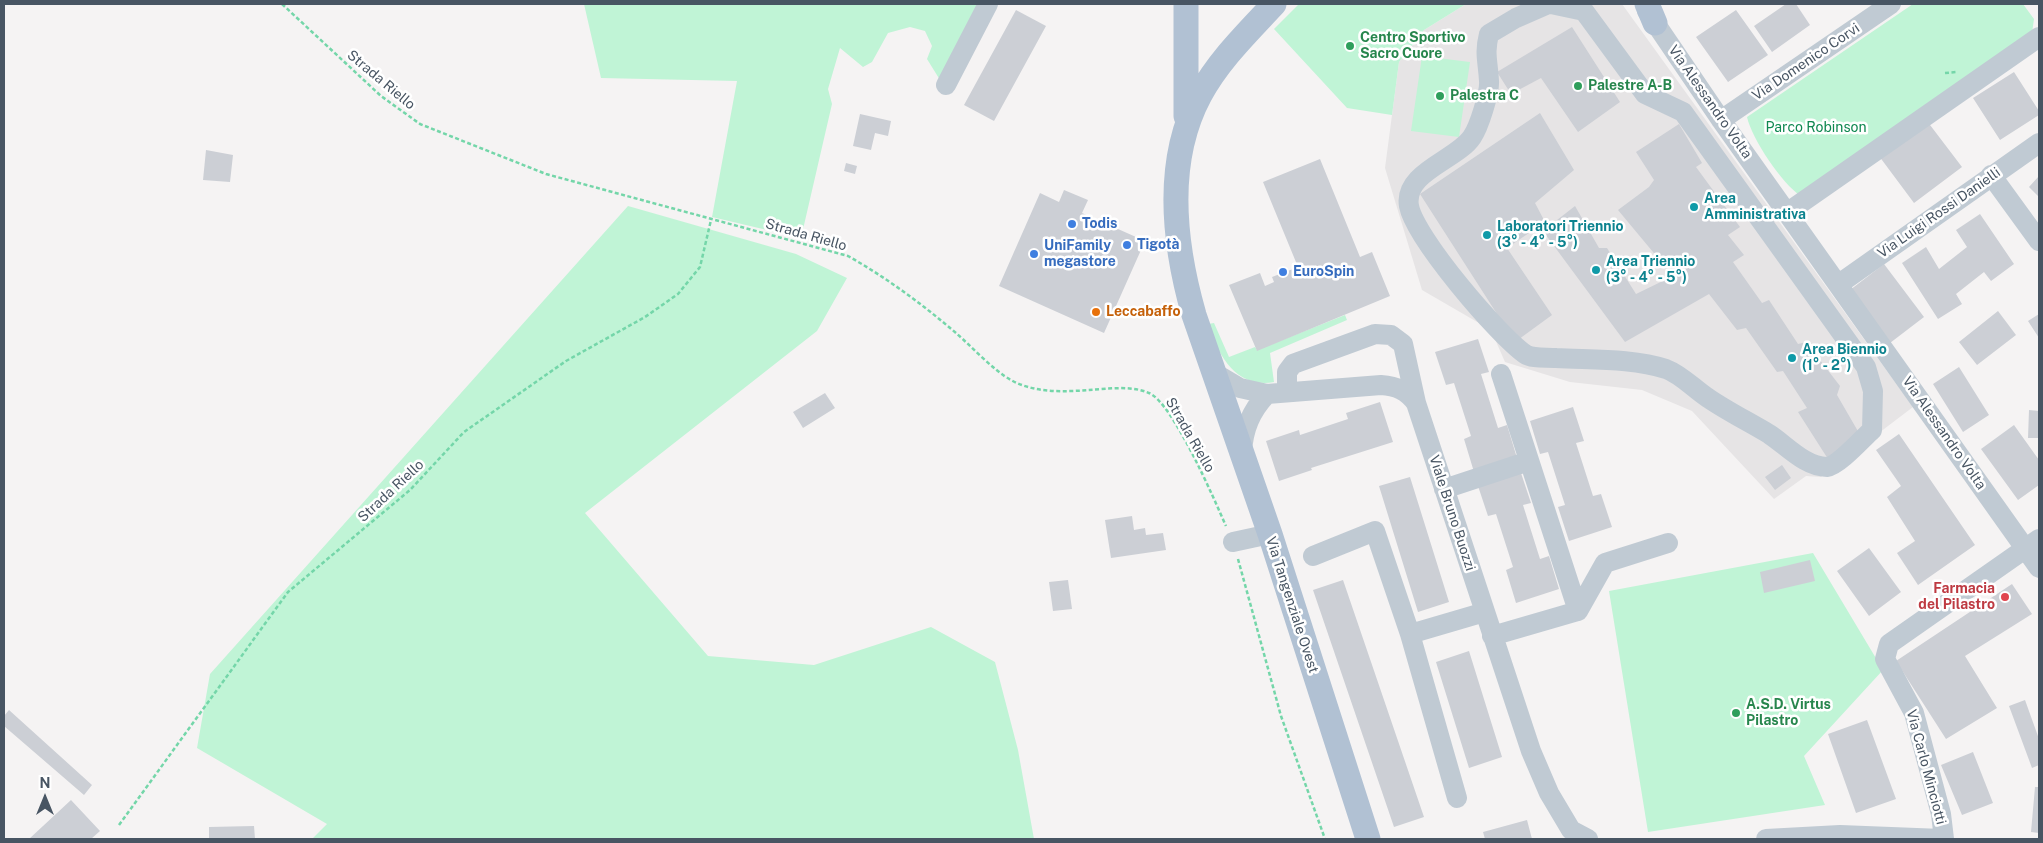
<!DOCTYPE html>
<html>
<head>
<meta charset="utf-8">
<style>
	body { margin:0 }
	#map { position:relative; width:2043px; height:843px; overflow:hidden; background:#f5f3f3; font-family:"Public Sans",sans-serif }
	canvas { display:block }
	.frame { position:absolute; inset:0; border:5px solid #485563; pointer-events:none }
	.north { position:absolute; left:20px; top:773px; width:50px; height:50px; -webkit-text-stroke:4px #fff; paint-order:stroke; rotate:0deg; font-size:14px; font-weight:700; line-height:20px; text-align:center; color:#485563 }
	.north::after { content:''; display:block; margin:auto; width:18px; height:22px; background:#485563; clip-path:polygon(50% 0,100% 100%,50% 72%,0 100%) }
</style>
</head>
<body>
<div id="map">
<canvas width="2043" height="843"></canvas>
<div class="frame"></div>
<div class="north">N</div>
</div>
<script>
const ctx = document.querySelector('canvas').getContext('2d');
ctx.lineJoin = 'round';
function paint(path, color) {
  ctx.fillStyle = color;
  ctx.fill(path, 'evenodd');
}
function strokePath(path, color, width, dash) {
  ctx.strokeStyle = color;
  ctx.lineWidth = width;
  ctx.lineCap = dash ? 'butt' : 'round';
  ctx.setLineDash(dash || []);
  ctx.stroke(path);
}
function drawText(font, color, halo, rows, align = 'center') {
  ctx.font = font + ' "Public Sans",sans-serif';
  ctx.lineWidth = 5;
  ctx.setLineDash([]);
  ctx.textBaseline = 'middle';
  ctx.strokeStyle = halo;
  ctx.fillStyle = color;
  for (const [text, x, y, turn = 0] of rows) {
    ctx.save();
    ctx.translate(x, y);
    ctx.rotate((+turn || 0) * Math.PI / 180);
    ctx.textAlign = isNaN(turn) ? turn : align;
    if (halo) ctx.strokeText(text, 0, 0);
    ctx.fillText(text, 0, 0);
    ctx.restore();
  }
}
paint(new Path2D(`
	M1466 4H1622L1913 407 1821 477 1806 476 1774 499 1692 411 1642 390 1570 382 1505 362 1491 330 1422 290 1385 168 1399 62 1424 30Z`), '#e6e4e5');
paint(new Path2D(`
	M584 4H980L940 80 927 59 932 46 925 31 910 27 888 33 872 62 863 67 840 48 828 89 832 104 801 238 712 217 737 81 601 78Z
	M1299 4H1466L1424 30 1399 62 1392 115 1347 108 1274 29Z
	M1913 4H2023L2034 19 2032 33 1801 196C1782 184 1752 139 1747 117Z
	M1422 56 1470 62 1459 137 1411 131Z
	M628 206 796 254 847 278 817 331 585 513 708 656 814 665 931 627 995 662 1018 750 1034 839H312L327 824 197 748 210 674Z
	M1345 315 1347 320 1270 353 1274 382C1235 389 1218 354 1208 324L1214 323 1229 357 1255 347 1257 350Z
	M1813 553 1883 670 1804 756 1825 805 1648 832 1609 591Z`), '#c0f4d6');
paint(new Path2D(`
	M1786 4H1796L1810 25 1772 52 1754 26Z
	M1016 10 1046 26 994 121 964 105Z
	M1736 10 1768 55 1728 82 1696 37Z
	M1572 27 1620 102 1578 132 1541 78 1511 94 1497 72Z
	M2014 72 2039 111V115L2000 140 1973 98Z
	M1540 113 1574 170 1535 203 1545 222 1507 248 1552 315 1515 342 1420 194Z
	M860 114 891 121 888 136 875 133 871 150 853 146Z
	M1927 121 1962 167 1914 203 1879 156Z
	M1679 124 1702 163 1696 167 1740 227 1728 235 1744 255 1733 262 1762 303 1769 300 1798 344 1806 342 1840 386 1837 395 1859 433 1828 459 1798 412 1807 408 1783 371 1777 372 1746 328 1737 330 1709 294 1625 342 1543 231 1575 206 1599 248H1607L1636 294 1673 276 1618 210 1649 187 1654 180 1636 152Z
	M206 150 233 155 230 182 203 180Z
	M1320 159 1360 257 1372 252 1390 296 1257 351 1229 285 1260 273 1265 286 1274 282 1272 277 1298 267 1263 182Z
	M846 163 857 166 855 174 844 171Z
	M2039 176V197L2029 187Z
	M1064 190 1088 200 1082 213 1145 241 1104 333 999 286 1040 193 1059 202Z
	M1980 214 2014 264 1991 281 1984 272 1956 294 1962 304 1938 319 1902 263 1926 247 1939 269 1967 247 1956 230Z
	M1884 264 1924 317 1890 343 1850 290Z
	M1998 311 2016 335 1977 365 1959 342Z
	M2039 314V338L2028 321Z
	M1478 339 1489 372 1481 374 1498 428 1507 425 1517 458 1474 472 1464 439 1471 436 1454 383 1446 385 1435 352Z
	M1959 367 1989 415 1963 432 1933 384Z
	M825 393 835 408 803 428 793 412Z
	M1380 402 1393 442 1311 468 1312 470 1279 481 1266 441 1299 430 1300 435 1348 419 1346 413Z
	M1573 407 1584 441 1576 443 1593 496 1601 494 1612 527 1569 541 1558 507 1565 505 1548 452 1540 454 1530 421Z
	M2029 410 2039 411V438H2028Z
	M2014 425 2039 460V485L2018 500 1981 449Z
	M1899 434 1975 545 1918 585 1897 553 1915 541 1887 497 1901 486 1876 450Z
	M1782 465 1791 478 1775 490 1765 477Z
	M1520 470 1531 503 1523 505 1540 559 1549 556 1559 589 1516 603 1506 570 1513 567 1496 514 1488 516 1477 483Z
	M1410 477 1449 602 1418 612 1379 486Z
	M1132 516 1134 530 1145 528 1146 535 1163 533 1166 550 1111 558 1105 520Z
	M1869 548 1901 592 1869 616 1837 571Z
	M1810 560 1815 581 1764 593 1760 572Z
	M1068 580 1072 609 1053 611 1049 582Z
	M1343 580 1424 817 1394 827 1313 590Z
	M2012 584 2032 614 1965 656 1997 708 1946 739 1896 661Z
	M1469 651 1502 757 1469 768 1436 662Z
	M2025 700 2039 739V765L2032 768 2009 706Z
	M9 710 92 785 84 795 4 726V716Z
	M1867 720 1896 799 1856 813 1828 734Z
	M1973 752 1993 803 1962 815 1941 765Z
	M2035 787H2039V833L2031 832Z
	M71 800 100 831 91 839H29Z
	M1527 820 1532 839H1485L1483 832Z
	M254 826 255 839H209V827Z`), '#cccfd5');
strokePath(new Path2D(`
	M282 4 381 96 420 124 546 174 848 256C887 278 922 304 956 333 971 346 994 371 1011 380 1034 393 1063 392 1089 390 1107 389 1131 385 1149 393 1173 403 1214 499 1226 526
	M1945 73 1956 72
	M1238 559 1281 716 1325 839
	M119 825 288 592 410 490 464 432 566 361 645 317 678 294 700 267 711 220`), '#74d6a9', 2.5, [4, 2.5]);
strokePath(new Path2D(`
	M1548 4 1516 18 1489 34C1484 54 1488 61 1489 81 1490 92 1479 127 1472 137 1457 160 1403 172 1409 206 1415 238 1498 335 1525 354 1532 359 1547 357 1556 358 1590 360 1633 358 1666 369 1682 375 1694 389 1708 398 1727 411 1749 422 1769 434 1786 445 1805 467 1827 467 1838 466 1863 438 1872 430L1873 391 1866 367 1683 112 1645 94 1584 11 1551 4
	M1647 11 1721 120 2039 568
	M946 85 988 4
	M1721 120 1891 4
	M1991 175 2039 241
	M1788 212 2039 37
	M1839 284 2039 143
	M1213 372 1240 388 1267 394 1381 385C1397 386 1407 391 1416 403L1531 751 1549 793 1571 830 1588 839
	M1501 374 1578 611
	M1287 392V372L1293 364 1375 334 1391 335 1403 344 1416 403
	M1242 453C1243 429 1251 411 1267 394
	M1444 489 1529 461
	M1233 542 1270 534
	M1313 556 1375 531 1410 634 1457 798
	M1410 634 1485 612
	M1492 636 1578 611 1605 563 1668 543
	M1766 839 1840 835 1942 839
	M1944 839 1941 814 1914 713 1885 659 1889 644 2039 539`), '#c0cad3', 20);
strokePath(new Path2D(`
	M1186 4V116
	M1274 4C1248 32 1218 61 1200 95 1164 162 1174 245 1194 315L1270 534 1368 839
	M1647 4 1655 23`), '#b1c1d3', 25);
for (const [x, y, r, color] of [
	[1350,46,5,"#2e9e5b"],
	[1578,86,5,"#2e9e5b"],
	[1440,96,5,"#2e9e5b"],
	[1694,207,5,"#0f9aa8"],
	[1072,224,5,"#3f7fe0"],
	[1487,235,5,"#0f9aa8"],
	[1127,245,5,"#3f7fe0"],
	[1034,254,5,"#3f7fe0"],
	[1596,270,5,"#0f9aa8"],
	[1283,272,5,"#3f7fe0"],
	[1096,312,5,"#e8710a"],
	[1792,358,5,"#0f9aa8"],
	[2005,597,5,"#e0444e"],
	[1736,713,5,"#2e9e5b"]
]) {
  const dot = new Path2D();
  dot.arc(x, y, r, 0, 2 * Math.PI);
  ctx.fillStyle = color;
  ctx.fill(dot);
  strokePath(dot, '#fff', 2);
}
drawText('bold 14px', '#27864d', '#fff', [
	["Centro Sportivo",1360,38],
	["Sacro Cuore",1360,54],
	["Palestre A-B",1588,86],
	["Palestra C",1450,96],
	["A.S.D. Virtus",1746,705],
	["Pilastro",1746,721]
], 'left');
drawText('14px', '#485563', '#fff', [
	["Via Domenico Corvi",1806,62,-34],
	["Strada Riello",381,80,40],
	["Via Alessandro Volta",1710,102,55],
	["Via Luigi Rossi Danielli",1939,213,-35],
	["Strada Riello",806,235,16],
	["Via Alessandro Volta",1944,433,55],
	["Strada Riello",1190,435,60],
	["Strada Riello",391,491,-43],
	["Viale Bruno Buozzi",1452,513,72],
	["Via Tangenziale Ovest",1292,605,72],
	["Via Carlo Minciotti",1926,767,75]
]);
drawText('14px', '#0f8850', '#fff', [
	["Parco Robinson",1816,128]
]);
drawText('bold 14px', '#0d838f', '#fff', [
	["Area",1704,199],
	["Amministrativa",1704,215],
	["Laboratori Triennio",1497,227],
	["(3° - 4° - 5°)",1497,243],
	["Area Triennio",1606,262],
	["(3° - 4° - 5°)",1606,278],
	["Area Biennio",1802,350],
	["(1° - 2°)",1802,366]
], 'left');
drawText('bold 14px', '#366cbe', '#fff', [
	["Todis",1082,224],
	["Tigotà",1137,245],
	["UniFamily",1044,246],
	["megastore",1044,262],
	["EuroSpin",1293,272]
], 'left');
drawText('bold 14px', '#c56008', '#fff', [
	["Leccabaffo",1106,312]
], 'left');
drawText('bold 14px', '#be3a42', '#fff', [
	["Farmacia",1995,589],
	["del Pilastro",1995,605]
], 'right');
</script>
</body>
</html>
